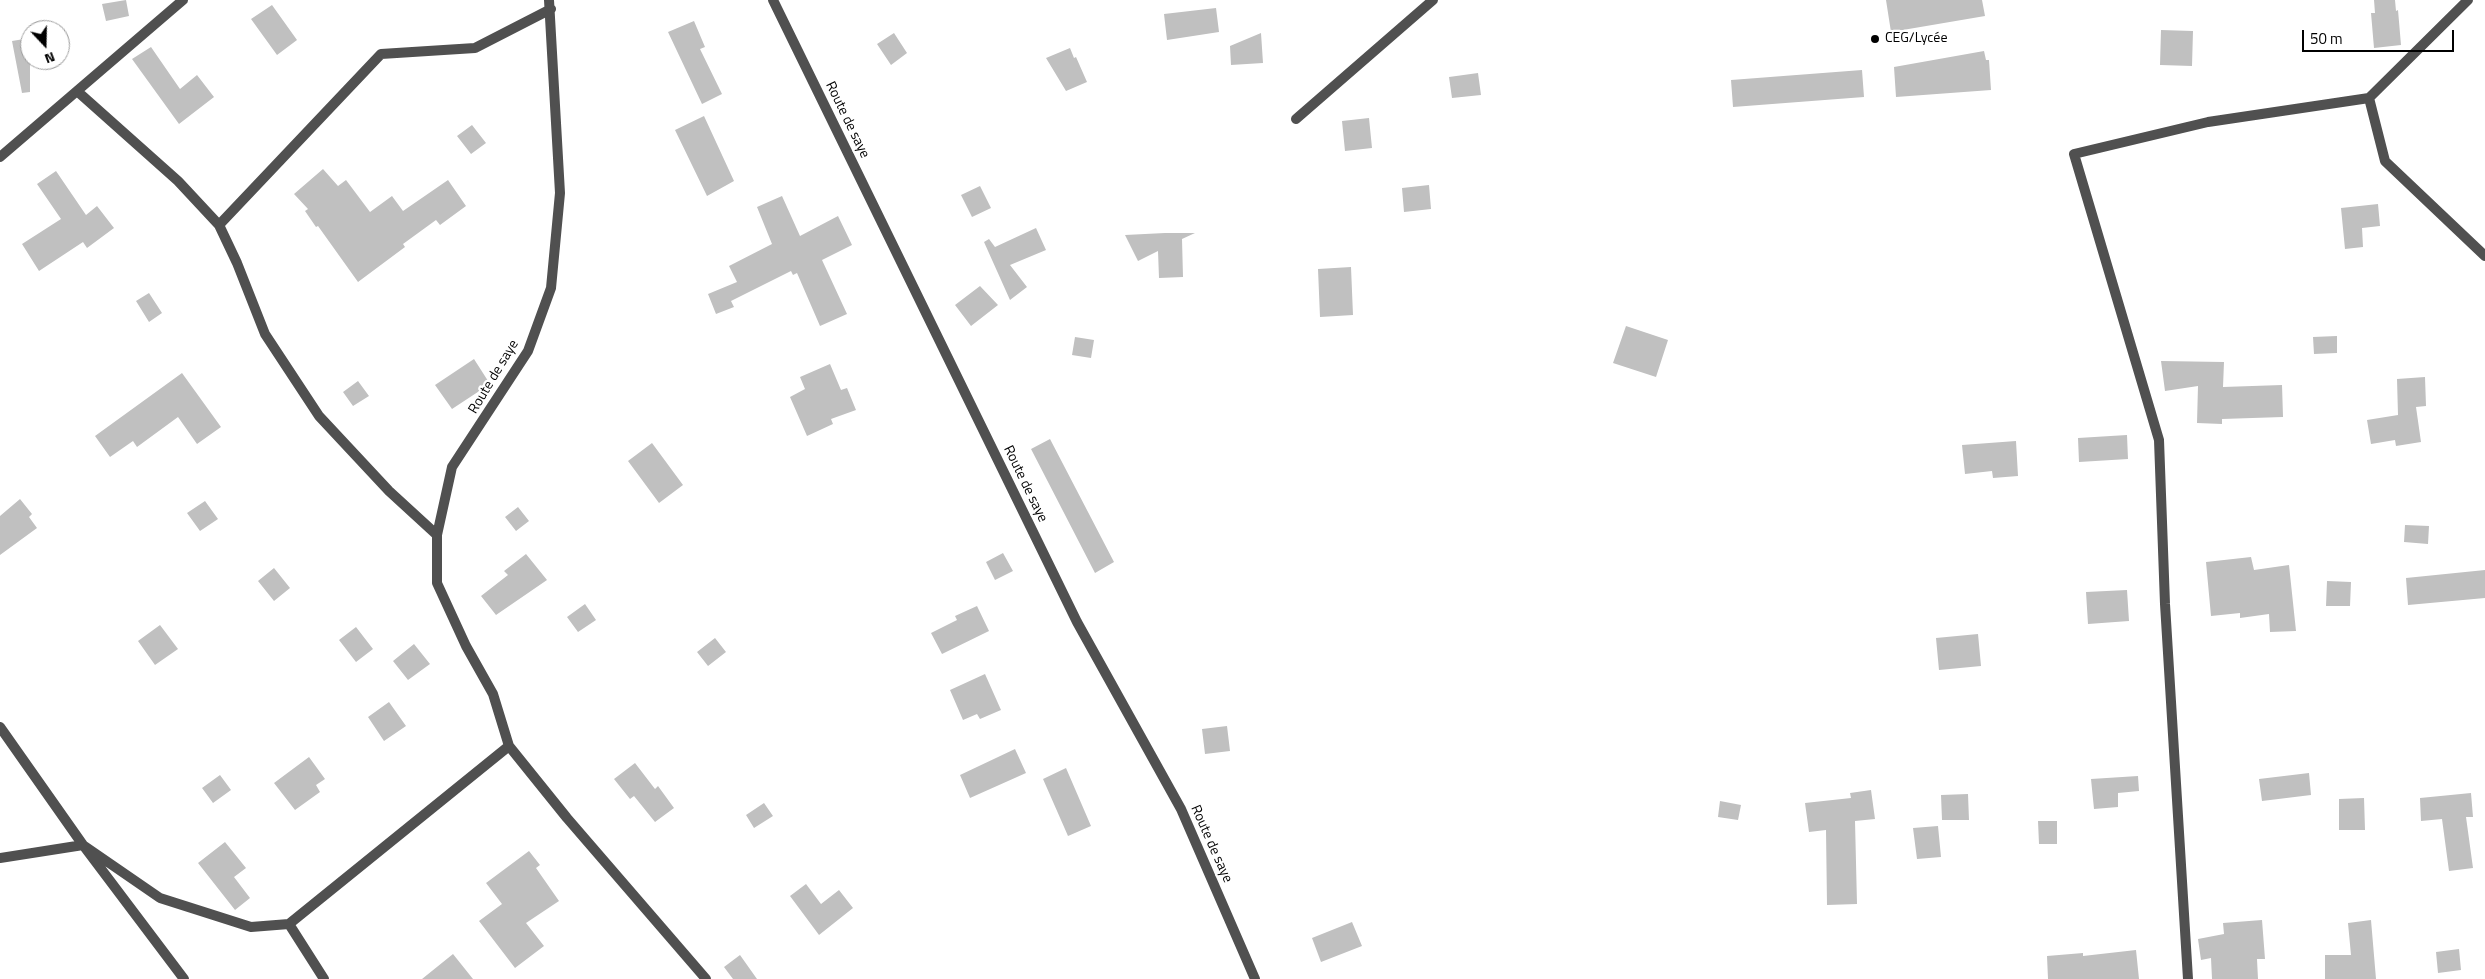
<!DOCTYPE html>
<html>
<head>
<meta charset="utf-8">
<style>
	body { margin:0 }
	#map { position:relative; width:2485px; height:979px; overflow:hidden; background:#fff; font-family:"Titillium Web",sans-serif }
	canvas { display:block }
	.north { position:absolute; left:20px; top:20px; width:50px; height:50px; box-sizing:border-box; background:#fff; border:1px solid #999; border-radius:50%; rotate:159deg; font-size:14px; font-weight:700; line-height:20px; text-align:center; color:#000 }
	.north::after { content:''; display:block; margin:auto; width:18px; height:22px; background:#000; clip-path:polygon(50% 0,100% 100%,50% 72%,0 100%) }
	.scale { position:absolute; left:2302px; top:30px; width:152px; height:22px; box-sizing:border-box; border:2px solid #000; border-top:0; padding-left:6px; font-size:15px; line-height:18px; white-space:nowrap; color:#000; -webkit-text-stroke:4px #fff; paint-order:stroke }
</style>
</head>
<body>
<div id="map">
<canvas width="2485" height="979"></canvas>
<div class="north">N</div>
<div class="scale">50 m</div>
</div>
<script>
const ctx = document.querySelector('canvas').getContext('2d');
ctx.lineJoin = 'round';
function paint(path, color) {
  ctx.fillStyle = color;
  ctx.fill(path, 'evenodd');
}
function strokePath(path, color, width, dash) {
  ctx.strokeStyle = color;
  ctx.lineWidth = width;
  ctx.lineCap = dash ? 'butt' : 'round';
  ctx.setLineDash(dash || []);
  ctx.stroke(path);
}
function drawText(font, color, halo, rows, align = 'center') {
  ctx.font = font + ' "Titillium Web",sans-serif';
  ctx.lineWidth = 4.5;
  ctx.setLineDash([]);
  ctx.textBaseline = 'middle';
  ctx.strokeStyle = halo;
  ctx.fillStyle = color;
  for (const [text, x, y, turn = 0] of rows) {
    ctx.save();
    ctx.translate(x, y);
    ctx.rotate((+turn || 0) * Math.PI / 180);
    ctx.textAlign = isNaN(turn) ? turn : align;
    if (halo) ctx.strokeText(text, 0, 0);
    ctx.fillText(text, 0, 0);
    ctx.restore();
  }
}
paint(new Path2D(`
	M126 0 129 16 106 21 102 4Z
	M1886 0H1982L1985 16 1891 32Z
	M2374 0H2395L2396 11 2398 10 2401 45 2374 48 2371 13H2375Z
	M272 5 297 40 277 55 251 19Z
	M1216 8 1219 32 1167 40 1164 14Z
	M694 21 705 47 700 49 722 94 702 104 668 32Z
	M2161 30 2193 31 2192 66 2160 65Z
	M894 33 907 53 891 65 877 44Z
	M1261 33 1263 63 1231 65 1230 46Z
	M30 38V92L22 93 12 41Z
	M151 47 180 89 197 75 214 97 179 124 132 59Z
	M1070 48 1074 58 1076 57 1087 82 1066 91 1046 58Z
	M1984 51 1986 60H1989L1991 90 1896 97 1894 67Z
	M1862 70 1864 97 1733 107 1731 80Z
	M1478 73 1481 95 1452 98 1449 77Z
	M704 116 734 181 707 196 675 130Z
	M1369 118 1372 148 1345 151 1342 121Z
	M472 125 486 143 471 154 457 136Z
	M323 169 338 186 346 180 370 212 392 196 403 211 448 180 466 206 440 225 436 220 403 244 405 247 358 282 318 226 316 227 305 211 308 209 294 194Z
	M56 171 86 215 97 206 114 228 87 248 83 242 39 271 22 244 61 219 37 184Z
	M1429 185 1431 209 1404 212 1402 188Z
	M980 186 991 208 972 217 961 195Z
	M782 196 800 236 838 216 852 245 822 260 847 314 820 326 797 273 793 275 791 271 731 301 734 307 716 314 708 294 737 282 729 266 772 244 757 207Z
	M2378 204 2380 226 2362 228 2363 247 2345 249 2341 208Z
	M1036 228 1046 250 1010 265 1027 287 1010 300 984 242 989 239 995 247Z
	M1165 233H1195L1182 239 1183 277 1159 278 1158 251 1138 261 1125 235Z
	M1351 267 1353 315 1320 317 1318 269Z
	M980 286 998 305 971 326 955 305Z
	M149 293 162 313 149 322 136 301Z
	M1626 326 1668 340 1656 377 1613 363Z
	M2337 336V353L2314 354 2313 337Z
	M1075 337 1094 340 1091 358 1072 355Z
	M474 359 490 384 452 409 435 385Z
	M2161 361 2224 362 2223 387 2282 385 2283 417 2222 419V424L2197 423 2198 386 2165 391Z
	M830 364 841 390 847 388 856 410 831 419 833 424 807 436 790 397 805 389 800 377Z
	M182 373 221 427 197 444 178 417 137 447 133 441 110 457 95 436Z
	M2425 377 2426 406 2416 407 2421 442 2396 446 2395 440 2371 444 2367 420 2398 415 2397 379Z
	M358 381 369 396 353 406 343 392Z
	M2127 435 2128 459 2079 462 2078 438Z
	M1050 439 1114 562 1095 573 1031 449Z
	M2016 441 2018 476 1993 478 1992 471 1965 474 1962 445Z
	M652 443 683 485 659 503 628 461Z
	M20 499 32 514 29 517 37 528 0 555V516Z
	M205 501 218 519 200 531 187 513Z
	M518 507 529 521 516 531 505 517Z
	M2405 525 2429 526 2428 544 2404 542Z
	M1003 553 1013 571 995 580 986 562Z
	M526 554 547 580 496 615 481 596 508 575 504 571Z
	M2251 557 2254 570 2289 565 2296 631 2270 632 2269 614 2240 618V613L2211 616 2206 562Z
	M274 568 290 588 274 601 258 581Z
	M2485 570V598L2408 605 2406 578Z
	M2327 581 2351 582 2350 606H2326Z
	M2127 590 2129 621 2088 624 2086 592Z
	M585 604 596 620 578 632 567 617Z
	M977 606 989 631 942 654 931 633 957 620 955 616Z
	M160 625 178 649 155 665 138 641Z
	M356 627 373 649 356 662 339 640Z
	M1978 634 1981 666 1939 670 1936 638Z
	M715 638 726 652 708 666 697 652Z
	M414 644 430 664 408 680 393 661Z
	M985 674 1001 710 980 719 977 714 963 720 950 690Z
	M389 702 406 726 384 741 368 717Z
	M1227 726 1230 751 1205 754 1202 729Z
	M1015 749 1026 773 970 798 960 775Z
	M309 757 325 779 316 785 320 792 295 810 274 783Z
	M635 763 655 789 658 786 674 808 655 822 634 796 630 799 614 779Z
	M1066 768 1091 826 1068 836 1043 779Z
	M2309 773 2311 795 2262 801 2259 779Z
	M220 775 231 790 213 803 202 788Z
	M2138 776 2139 791 2118 793V807L2094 809 2091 779Z
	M1871 790 1875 819 1855 821 1857 904 1827 905 1826 830 1809 832 1805 803 1851 798 1850 793Z
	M2471 793 2473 817H2466L2473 868 2449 871 2442 819 2421 821 2420 798Z
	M1968 794 1969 820H1942L1941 795Z
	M2364 798 2365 830H2339V799Z
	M1720 801 1741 805 1738 820 1718 817Z
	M764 803 773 816 754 828 746 815Z
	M2038 821H2057V844H2039Z
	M1938 826 1941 857 1917 859 1913 828Z
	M225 842 246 868 234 877 250 898 235 910 198 863Z
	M529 851 540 865 536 868 559 901 526 923 544 946 515 968 479 921 502 904 486 883Z
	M806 884 821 904 839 890 853 908 819 935 790 896Z
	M2262 920 2265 959H2257L2258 979H2212L2211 958 2201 960 2198 939 2224 934 2223 923Z
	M2371 920 2376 979H2325V955H2351L2348 923Z
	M1352 922 1362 946 1321 962 1312 938Z
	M2459 949 2461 970 2438 973 2436 952Z
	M2136 950 2139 979H2048L2047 956 2083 953V956Z
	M453 954 473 979H422Z
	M740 955 757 979H733L724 967Z`), '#c0c0c0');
strokePath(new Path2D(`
	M549 0 560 193 551 288 528 351 452 467 437 535V583L466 646 493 694 509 746 567 818 706 979
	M773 0 1077 622 1181 809 1255 979
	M77 91 178 181 219 225 237 263 265 334 319 416 389 491 437 535
	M2369 98 2385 161 2485 256
	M1296 119 1433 0
	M0 157 183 0
	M219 225 381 54 475 48 551 9
	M0 727 83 845 160 898 251 927 289 924 509 746
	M0 858 83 845 184 979
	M289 924 324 979
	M2188 979 2165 604 2159 440 2074 154 2208 122 2369 98 2468 0`), '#505050', 10);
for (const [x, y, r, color] of [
	[1875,39,5,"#000"]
]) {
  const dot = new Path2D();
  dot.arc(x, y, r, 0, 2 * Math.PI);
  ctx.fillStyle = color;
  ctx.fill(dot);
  strokePath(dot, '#fff', 2);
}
drawText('14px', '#000', '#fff', [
	["CEG/Lycée",1885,39]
], 'left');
drawText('14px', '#000', '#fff', [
	["Route de saye",847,120,64],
	["Route de saye",494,377,-59],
	["Route de saye",1025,484,64],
	["Route de saye",1211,844,66]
]);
</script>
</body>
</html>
